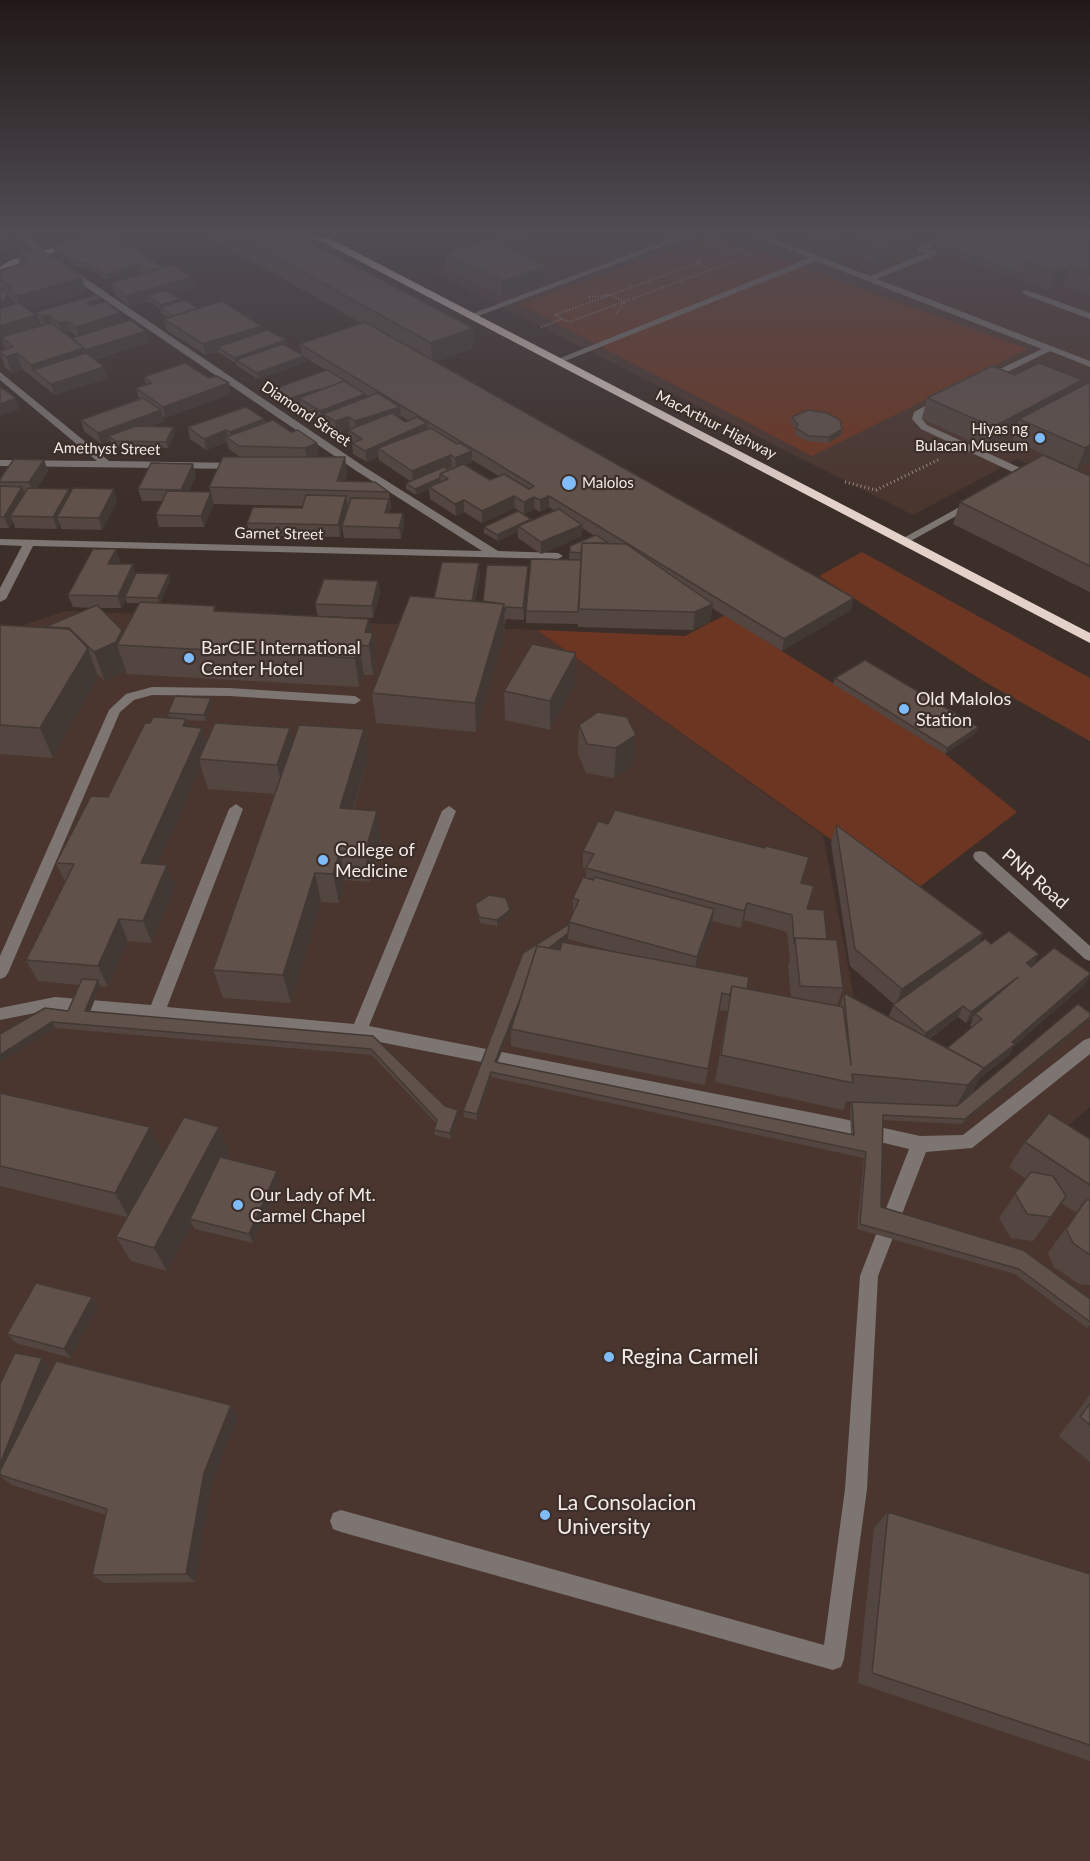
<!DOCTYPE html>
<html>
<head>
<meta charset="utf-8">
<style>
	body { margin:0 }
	canvas { display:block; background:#3c2e29 }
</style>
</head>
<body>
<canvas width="1090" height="1861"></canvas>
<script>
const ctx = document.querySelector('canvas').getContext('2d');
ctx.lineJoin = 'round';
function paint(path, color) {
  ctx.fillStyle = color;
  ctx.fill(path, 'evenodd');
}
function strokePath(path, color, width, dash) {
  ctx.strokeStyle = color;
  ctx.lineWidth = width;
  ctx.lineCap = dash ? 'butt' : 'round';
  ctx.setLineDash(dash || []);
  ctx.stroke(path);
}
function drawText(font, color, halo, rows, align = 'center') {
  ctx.font = font + ' Lato,sans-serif';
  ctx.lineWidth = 4.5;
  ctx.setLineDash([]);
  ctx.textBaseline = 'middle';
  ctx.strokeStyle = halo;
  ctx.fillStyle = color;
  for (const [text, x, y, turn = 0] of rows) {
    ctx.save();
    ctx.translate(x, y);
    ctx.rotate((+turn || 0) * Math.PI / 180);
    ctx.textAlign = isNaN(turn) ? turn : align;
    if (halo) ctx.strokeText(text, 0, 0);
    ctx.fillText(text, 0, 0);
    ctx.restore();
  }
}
paint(new Path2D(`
	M535 234H1090V491L1017 459 913 515 429 270Z
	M66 611 537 630 823 835 860 1029 991 1099 1090 1018V1107L1050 1141 1090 1169V1861H0V633Z`), '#4b362f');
paint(new Path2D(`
	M715 235 1028 349 812 456 519 304Z
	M862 552 1090 678V741L985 682 819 576Z
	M725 615 945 754 1017 812 909 895 537 630 685 636Z`), '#6d3622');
strokePath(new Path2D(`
	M737 249 751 255 569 322 555 315Z
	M703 251 697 264 711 269
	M589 297 611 295 625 302 616 314
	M541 327 562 319`), '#978b86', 2, [1, 2]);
strokePath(new Path2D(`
	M845 482 876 490 940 459`), '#978b86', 3, [1, 3]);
paint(new Path2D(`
	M16 234H24L49 254 363 466 498 551 558 553 563 556 558 559 33 546 6 599 0 602V588L22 546 0 545V539L482 551 355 470 43 258Z
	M684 234H695L473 318 466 316Z
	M750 234H761L870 276 926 253 918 251V247L949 234H960L928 249 936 251V255L877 279 1090 361V367L1050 351 989 381H983V377L1042 349 816 261 560 363 553 361 809 258Z
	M1026 290 1090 313V319L1023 294 1022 292Z
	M0 372 109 461 240 463 245 466 240 469 0 466V460L97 461 0 380Z
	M940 398 948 400 923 414 922 419 927 425 1029 472V476H1021L921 429 912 419 914 412Z
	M974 499 979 502 978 504 907 543 898 541Z
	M152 687 229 688 355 696 361 700 355 704 229 696 152 695 134 700 120 712 8 973 5 977 0 979V956L109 710 126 694Z
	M236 804 243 809 167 1007 354 1024 442 811 449 806 456 811 369 1026 839 1118 920 1136 963 1135 1084 1040 1090 1038V1054L972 1148 926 1152 878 1276 867 1489 844 1659 841 1667 833 1670 341 1532 333 1529 330 1521 333 1513 341 1510 824 1645 845 1489 860 1276 909 1149 839 1132 359 1038 55 1009 0 1020V1008L55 997 151 1005 229 809Z
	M980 851 985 852 1090 946V961L1085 959 975 860 973 856 975 852Z`), '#7c7572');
paint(new Path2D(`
	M99 234H112L17 264 0 272V267L11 260Z`), '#c6b7b1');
paint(new Path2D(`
	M296 234 329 238 1090 633V643L323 242Z`), '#e3d1ca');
paint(new Path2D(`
	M92 234 194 287 172 294 180 299 181 301 198 308 286 340 287 346 302 355 300 344 361 323 204 234H295L473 328V348L435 362 851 610 782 651 712 608 710 622 693 630 578 627V618V624L526 623V611L581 560V559H569L570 546 595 536 582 528V536L541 554 518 538V532L498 541 484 533V527L531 520 554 510 549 507 540 512 535 509 524 514 515 508 482 523 464 512 456 516 430 499 429 489 416 495 406 489V483L410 481 379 460V457L367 462 353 454 352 443 349 441 348 430 351 429 350 428 337 433 324 425V421L322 422 301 409 300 401 288 405 272 395 271 390 326 370 304 357 305 362 258 379 237 366 236 363H235L218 352 206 355 166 330 164 319 168 318 161 313 160 309 148 301 129 307 114 293 111 283 145 273 140 271 107 280 88 268H79L56 254 55 249ZM349 384 369 397 365 398ZM401 416 408 420 405 422 400 419 401 418ZM472 460 499 476 490 480 465 465 472 462Z
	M494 234H576V240L525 256 547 281 502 296 446 268 445 253 494 241Z
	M800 234H931L915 241 913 250 878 264 860 257 862 244 857 242 838 249Z
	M1090 234V295L1063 285 1050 291 1022 282 1024 277 1017 280 933 248 934 243Z
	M17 253 82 278 86 293 29 310 36 315 40 326 42 325 40 323 36 312 103 302 120 313 123 322 146 331 149 342 94 360 104 367 108 378 55 395 22 369 12 373 5 367 0 353V351L5 349 1 337 0 338V270L20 264ZM9 298 12 300 14 304 11 305ZM70 331 77 337 72 338 64 333Z
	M1015 375 1082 380 1079 388 1090 461 1077 469 1012 440 1015 433 987 448 922 419 927 398Z
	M144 377 231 394 165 418 162 416 164 421 150 426 173 427 175 432 168 448 117 447 110 441 101 444 84 431 81 420 139 399 136 388 146 385Z
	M792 417 842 429 841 435 828 443 807 441 795 434 796 429 791 423Z
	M264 419 265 423 319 454 312 457H345L347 474 345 481 389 492 391 509H390V513H403L404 525 401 539 344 538 342 526 340 537 250 535 247 523 302 508V506L214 504 204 527H159L156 515 162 501H142L138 489 196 476 188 492H211L209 487 240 457 229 449 227 442 206 450 190 439 188 427Z
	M44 460 48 471 37 488 71 493 114 489 117 501 102 530 61 529 60 524 57 529 15 528 13 522 9 528H0V479Z
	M1090 476V592L953 524 960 502Z
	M116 549 120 561 118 564 136 574 170 580 160 603 217 611 369 619 377 662 373 675H364L359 687 127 674 126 671 105 681 97 674 98 677 53 758 0 754V625L45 628V627L92 608 73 607 68 595ZM126 599 127 603H139L123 633 100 608H121Z
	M480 575 475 601 483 602 528 578 524 620 506 619 505 624H504L505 633 476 732 376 723 372 693 434 598Z
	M378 581 380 593 373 618 318 616 315 604Z
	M835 678 976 733 945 754 833 684Z
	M575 683 550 730 505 720 504 691Z
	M211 698 213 704 206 721 187 720 189 727 206 742 290 728 293 741 364 729 368 758 354 809 381 840 370 882 345 880 339 903 321 902 291 1003 223 998 213 970 275 794 208 789 201 767 158 864 175 887 152 943 128 941 108 987 100 986 90 1012 373 1036 445 1106 459 1116 451 1139 435 1135 434 1130 436 1123 372 1055 56 1028 0 1034 68 1011 79 985 38 981 26 960 65 882 56 863 108 797 150 723 169 718 168 713Z
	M579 725 636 735 633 765 614 778 586 773 578 754Z
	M608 824 765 848 809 857 802 883 808 909 827 939 843 988 837 1006 840 1007 844 993 892 1019 889 1016 894 1004 850 966 831 843 836 825 983 933 978 945 991 944 1039 954 1033 965 1030 967 1090 973V975L1084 985 1013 1047 1009 1055 979 1079 971 1094 1090 1013V1019L1089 1021 962 1124 883 1120 881 1207 1090 1299V1325L1087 1328 1015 1274 857 1229 864 1158 491 1077 477 1120 464 1117 463 1111 569 924V922L573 913V898L586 878V869L583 868V851ZM744 920 787 932 790 960 788 966 791 997 747 989 696 967 712 926V921L741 928ZM568 939 616 952 564 942ZM562 944 560 950 555 949 559 946ZM719 1010 727 1011 715 1082 843 1110 847 1101 854 1102H852L850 1107 851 1135 497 1063 511 1029V1046L705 1085ZM958 1017 966 1023 973 1018 970 1026 972 1027 947 1048 929 1039Z
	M475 904 510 910V916L497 926 480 923 476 910Z
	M0 1093 150 1127 163 1153H230L227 1159 281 1182 253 1243 195 1229 192 1224 167 1271 131 1261 116 1237 127 1217 0 1186Z
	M1090 1139V1285L1079 1284 1054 1267 1048 1253 1077 1213 1061 1203 1033 1241 1011 1238 999 1218 1026 1179 1009 1167 1025 1142Z
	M92 1297 98 1306 71 1358 16 1343 7 1334Z
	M42 1358 49 1367 37 1398 231 1405 238 1417 212 1483 195 1582 104 1583 92 1575 106 1515 12 1485 0 1476V1384Z
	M1090 1395V1462L1059 1436Z
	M888 1512 1090 1574V1761L858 1683 874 1528Z`), '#534640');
paint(new Path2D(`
	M46 234H58L47 237Z
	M532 234H576V240L510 260V241Z
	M859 234 857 242 838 249 841 235Z
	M904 234H931L915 241 913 250 878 264 881 250Z
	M12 237 15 247 0 252V241Z
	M139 265 140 271 107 280 105 275Z
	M547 266V281L502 296V281Z
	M1069 266 1063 285 1050 291 1056 272Z
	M1026 271 1024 277 1017 280 1019 274Z
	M192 277 194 287 153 300 147 296 148 301 129 307 126 296Z
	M82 278 86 293 23 312 18 296Z
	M8 295 12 305 0 318V305Z
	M102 299 105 310 90 314 87 303Z
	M180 299 182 305 162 309 161 305Z
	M120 313 123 324 79 338 76 327Z
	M36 315 40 326 0 338V326Z
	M48 315 52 326 46 328 42 317Z
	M67 321 70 331 62 334 59 323Z
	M261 326 263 337 217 347 218 352 206 355 203 344Z
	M473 328V348L432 363 431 343Z
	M146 331 149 342 89 361 85 350Z
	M286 340 287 346 236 360V363H235L234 358Z
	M84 348 89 364 33 370 36 381 31 365Z
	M17 353 22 369 12 373 6 357Z
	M304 356 305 362 258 379 257 373Z
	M104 367 108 378 55 395 51 384Z
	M1082 380 1074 400 1019 419 1015 433 987 448 993 427Z
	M229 383 231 394 165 418 163 407Z
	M320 389 321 395 299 398 300 401 288 405 287 399Z
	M365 394 366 405 323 414 324 421 322 422 320 411Z
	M16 398 19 409 0 416V404Z
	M400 407 401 418 357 433 355 421Z
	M161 410 164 421 113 440 108 436 110 441 101 444 98 433Z
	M348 417 350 428 337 433 335 421Z
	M264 419 266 431 232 442 230 432Z
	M427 423 428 434 378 448 379 457 367 462 365 451Z
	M173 427 175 432 168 448 166 442Z
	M842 429 841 435 828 443 829 437Z
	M226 430 228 438 226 437 227 442 206 450 204 439Z
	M317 443 319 454 307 459 305 448Z
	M1090 445V461L1077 469 1085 448Z
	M472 451V462L456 469 455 458Z
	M451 455 452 467 413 482 412 471Z
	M345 457 347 474 342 490 337 481Z
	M44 460 48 471 34 494 29 482Z
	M193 464 196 476 184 502 181 490Z
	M440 478 441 484 429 487V489L416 495 415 489Z
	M22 487 27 498 10 516 13 522 9 528 4 517Z
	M69 489 73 501 57 517 60 524 57 529 53 517Z
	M114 489 117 501 102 530 99 518Z
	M211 492 214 504 204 527 201 516Z
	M346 496 348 508 340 537 338 525Z
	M514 496 515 508 482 523V511Z
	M549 496V507L540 512V500Z
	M534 497 535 509 524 514V502Z
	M389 499 390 511 387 525 385 513Z
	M464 500V512L456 516 455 504Z
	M403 513 404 525 401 539 399 528Z
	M582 525V536L541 554V542Z
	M518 526V532L498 541 497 535Z
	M116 549 120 561 112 576 108 564Z
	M479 563 480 575 472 621 471 609Z
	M133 564 136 576 125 597 126 599 121 608 118 596Z
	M528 566V578L524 620 523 608Z
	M169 574 170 580 160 604 158 598Z
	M378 581 380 593 373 618 372 606Z
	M854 598 851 610 782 651 784 639Z
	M504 604 505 633 476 732 475 703Z
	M713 604 710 622 693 630 695 612Z
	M369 619 372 638 373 633 377 662 373 675 369 646 365 632Z
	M122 630 127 645H117L126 671 105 681 94 652Z
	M359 645 364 675 359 687 355 658Z
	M88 648 98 677 53 758 40 728Z
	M576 653 575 683 550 730V701Z
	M211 698 213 704 206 721 204 715Z
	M186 719 193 741 183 726Z
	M978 727 976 733 945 754 947 748Z
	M202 728 208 750 199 759 201 767 149 885 141 863Z
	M290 728 297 757 284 794 277 765Z
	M364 729 368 758 345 838 340 808Z
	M636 735 633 765 614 778 616 748Z
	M377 811 381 840 370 882 365 853Z
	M340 851 345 880 339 903 333 874Z
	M809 857 805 874 797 900 801 883Z
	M167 865 175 887 152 943 143 921Z
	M315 873 321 902 291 1003 283 975Z
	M747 903 744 920 741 928 744 911Z
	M714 909 712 926 694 974 697 957Z
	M510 910V916L497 926V920Z
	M119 919 128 941 108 987 98 966Z
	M568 933V939L538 962 495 1068V1062L538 956Z
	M983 933 975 950 895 1006 902 989Z
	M1039 954 1033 965 1020 975 1026 963Z
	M1090 974 1084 985 1013 1047 1009 1055 979 1079 970 1095 954 1111 971 1078Z
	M1018 977 975 1014 973 1018 966 1023 971 1012Z
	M98 980 100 986 88 1017 85 1011Z
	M963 1006 958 1017 921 1044 926 1033Z
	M1090 1017 1089 1021 962 1124 965 1119Z
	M52 1022 56 1028 0 1063V1055Z
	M491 1072V1077L477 1120V1114Z
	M458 1110 459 1116 451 1139 450 1133Z
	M150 1127 163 1153 129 1218 115 1193Z
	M219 1127 230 1153 195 1220 190 1219 192 1224 167 1271 154 1248Z
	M277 1171 281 1182 253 1243 249 1234Z
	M92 1297 98 1306 71 1358 64 1349Z
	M42 1358 49 1367 8 1474 0 1468V1464Z
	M231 1405 238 1417 212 1483 195 1582 186 1574 204 1473Z`), '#433934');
const building = new Path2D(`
	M0 234H7L12 237 0 241Z
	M92 234H111L164 268 150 272 139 265 105 275 87 263H77L55 249 56 244Z
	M234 234H295L473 328 431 343Z
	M496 234H532L510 241Z
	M878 234H913L916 235 881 250 863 243 881 235Z
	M955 234H1088L1089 235 1028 263 1026 271 1019 274 934 243Z
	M1090 234V258H1088L1090 259V273L1069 266 1056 272 1028 263Z
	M489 239 547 266 502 281 445 253Z
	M38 248 82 278 18 296 9 289 12 288 0 279V270L29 262 17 253Z
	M173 265 192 277 126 296 111 283Z
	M0 288 8 295 0 305Z
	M166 290 180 299 161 305 147 296Z
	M96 295 102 299 87 303 90 306 106 301 120 313 76 327 67 321 59 323 48 315 42 317 36 312Z
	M184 300 198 308 173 316 160 307Z
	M222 301 261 326 203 344 164 319Z
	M19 303 36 315 0 326V308Z
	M130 320 146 331 85 350 84 348 72 338Z
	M365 322 854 598 784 639 549 496 540 500 534 497 524 502 514 496 482 511 464 500 455 504 429 487 448 479 440 474 463 464 490 480 504 474 529 489 534 486 300 344Z
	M51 323 84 348 31 365 17 353 6 357 0 351 13 347 1 337Z
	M268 330 286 340 234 358 217 347Z
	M283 344 304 356 257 373 236 360Z
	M86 353 104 367 51 384 33 370Z
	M185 363 209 378 217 376 229 383 163 407 136 388 152 383 144 377Z
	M1039 363 1082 380 993 427 927 398 992 366 1015 375Z
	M327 370 349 383H347L344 381 321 390 320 389 287 399 271 390Z
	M344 381 365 394 320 411 299 398Z
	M1090 382V445L1085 448 1019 419Z
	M0 387 16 398 0 404Z
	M378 393 400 407 355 421 348 417 335 421 323 414Z
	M143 398 161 410 98 433 81 420Z
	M246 407 264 419 230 432 226 430 204 439 188 427Z
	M808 410 827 413 840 420 842 429 829 437 809 436 796 428 798 425 792 417Z
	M392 413 405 422 417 417 427 423 365 451 352 443 362 439 348 430Z
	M273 420 291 432 298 430 317 443 305 448 239 446 226 437Z
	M136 426 173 427 166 442 115 441 108 436Z
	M431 428 457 444 460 443 472 451 455 458 451 455 412 471 378 448Z
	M1043 455 1090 476V566L960 502Z
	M223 457H345L337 481 375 482 389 492 209 487Z
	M14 459 44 460 29 482H0V479Z
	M151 463 193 464 181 490 138 489Z
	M444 467 448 470 440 474V478L415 489 406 483Z
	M0 486 22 487 4 517H0Z
	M28 488 69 489 53 517 10 516Z
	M73 488 114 489 99 518 57 517Z
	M167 491 211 492 201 516 156 515Z
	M306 495 346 496 338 525 247 523 253 507 302 508Z
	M351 498 389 499 385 513H403L399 528 342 526Z
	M559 509 582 525 541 542 518 526Z
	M518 511 531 519 497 535 484 527Z
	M596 535 608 543H582L581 553 570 552V546Z
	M582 543 626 544 713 604 695 612 579 609Z
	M93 549H116L108 564H133L118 596 68 595Z
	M531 559 581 560 578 612 526 611Z
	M442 562 479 563 472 601 434 598Z
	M487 565 528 566 523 608 506 607 505 612H504V604L483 601Z
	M136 573 169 574 158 598 125 597Z
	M324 579 378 581 372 606 315 604Z
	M410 596 504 604 475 703 372 693Z
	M140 602 215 606 214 611 369 619 365 632 373 633 369 646 359 645 355 658 117 645Z
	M97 605 122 630 116 642 94 652 69 628 45 627Z
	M0 625 69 629 88 648 40 728 0 725Z
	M532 644 576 653 550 701 504 691Z
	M865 660 978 727 947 748 835 678Z
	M175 696 211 698 204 715 168 713Z
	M598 712 627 717 636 735 616 748 587 744 579 725Z
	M153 717 186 719 183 726 202 728 141 863 167 865 143 921 119 919 98 966 26 960 74 864 56 863 91 796 108 797 145 723H150Z
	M215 723 290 728 277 765 199 759Z
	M299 725 364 729 340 808 377 811 365 853 340 851 333 874 315 873 283 975 213 970Z
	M615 810 765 848 766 846 809 857 801 883 814 886 807 909 824 910 827 939 795 938 794 943 792 915 747 903 744 911 586 868 594 854 583 851 598 821 608 824Z
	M836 825 983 933 902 989 855 949Z
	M583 877 593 880 595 877 714 909 697 957 569 922 579 900 573 898Z
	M489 895 506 898 510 910 497 920 479 917 475 904Z
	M569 924 568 933 549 948 537 946 520 999 495 1062 854 1135 852 1102 957 1106 1078 1004 1090 1013V1017L965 1119 883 1115 881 1207 1023 1250 1090 1299V1322L1019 1269 860 1224 866 1152 491 1072 477 1114 463 1111 523 953Z
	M1009 931 1039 954 1026 963 1031 967 1054 948 1090 973V974L1012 1042 1015 1044 984 1068 947 1048 982 1019 975 1014 1018 977 971 1012 963 1006 926 1033 893 1005 985 939 991 944Z
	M795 938 837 940 843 988 800 986Z
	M562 942 749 977 747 989 732 986 730 995 722 993 708 1069 511 1029 537 946 560 950Z
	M82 979 98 980 85 1011 373 1036 445 1106 458 1110 450 1133 434 1130 437 1120 371 1049 52 1022 0 1055V1034L45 1008 68 1011Z
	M732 986 843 1007 851 1065 844 993 984 1068 968 1085 852 1074 853 1083 721 1055Z
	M0 1093 150 1127 115 1193 0 1166Z
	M1049 1113 1090 1139V1185L1025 1142Z
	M184 1117 219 1127 154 1248 116 1237Z
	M220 1157 277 1171 249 1234 190 1219Z
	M1031 1172 1053 1176 1066 1196 1051 1217 1027 1214 1015 1193Z
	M1086 1200H1090V1255L1073 1243 1066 1229Z
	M36 1283 92 1297 64 1349 7 1334Z
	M15 1353 42 1358 0 1464V1384Z
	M56 1361 231 1405 204 1473 186 1574 92 1575 107 1509 0 1475V1471Z
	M1090 1403V1425L1080 1417Z
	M888 1512 1090 1574V1745L872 1673Z`);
paint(building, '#60514b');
strokePath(building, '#433934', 1.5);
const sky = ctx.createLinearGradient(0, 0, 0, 495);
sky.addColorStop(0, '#211917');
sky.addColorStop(0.47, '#504c54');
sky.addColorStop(1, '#504c5400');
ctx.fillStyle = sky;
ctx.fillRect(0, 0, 1090, 495);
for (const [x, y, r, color] of [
	[1040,438,6,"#81bcfa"],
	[569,483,8,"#81bcfa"],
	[189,658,6,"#81bcfa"],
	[904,709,6,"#81bcfa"],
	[323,860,6,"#81bcfa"],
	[238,1205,6,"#81bcfa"],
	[609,1357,6,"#81bcfa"],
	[545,1515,6,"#81bcfa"]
]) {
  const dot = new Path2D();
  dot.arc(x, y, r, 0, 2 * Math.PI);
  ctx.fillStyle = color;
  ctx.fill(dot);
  strokePath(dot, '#3c2e29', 2);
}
drawText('15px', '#f3eae6', '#3c2e29', [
	["Diamond Street",306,414,34],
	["MacArthur Highway",716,425,27],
	["Amethyst Street",107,449,1],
	["Garnet Street",279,534,1]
]);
drawText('15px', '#f3eae6', '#3c2e29', [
	["Hiyas ng",1028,429],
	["Bulacan Museum",1028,446],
	["Malolos",582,483,"left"]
], 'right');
drawText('18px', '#f3eae6', '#3c2e29', [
	["BarCIE International",201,648],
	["Center Hotel",201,669],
	["Old Malolos",916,699],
	["Station",916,720],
	["College of",335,850],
	["Medicine",335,871],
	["Our Lady of Mt.",250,1195],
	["Carmel Chapel",250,1216]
], 'left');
drawText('18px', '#f3eae6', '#3c2e29', [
	["PNR Road",1035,879,41]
]);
drawText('21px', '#f3eae6', '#3c2e29', [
	["Regina Carmeli",621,1357],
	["La Consolacion",557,1503],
	["University",557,1527]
], 'left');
</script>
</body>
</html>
